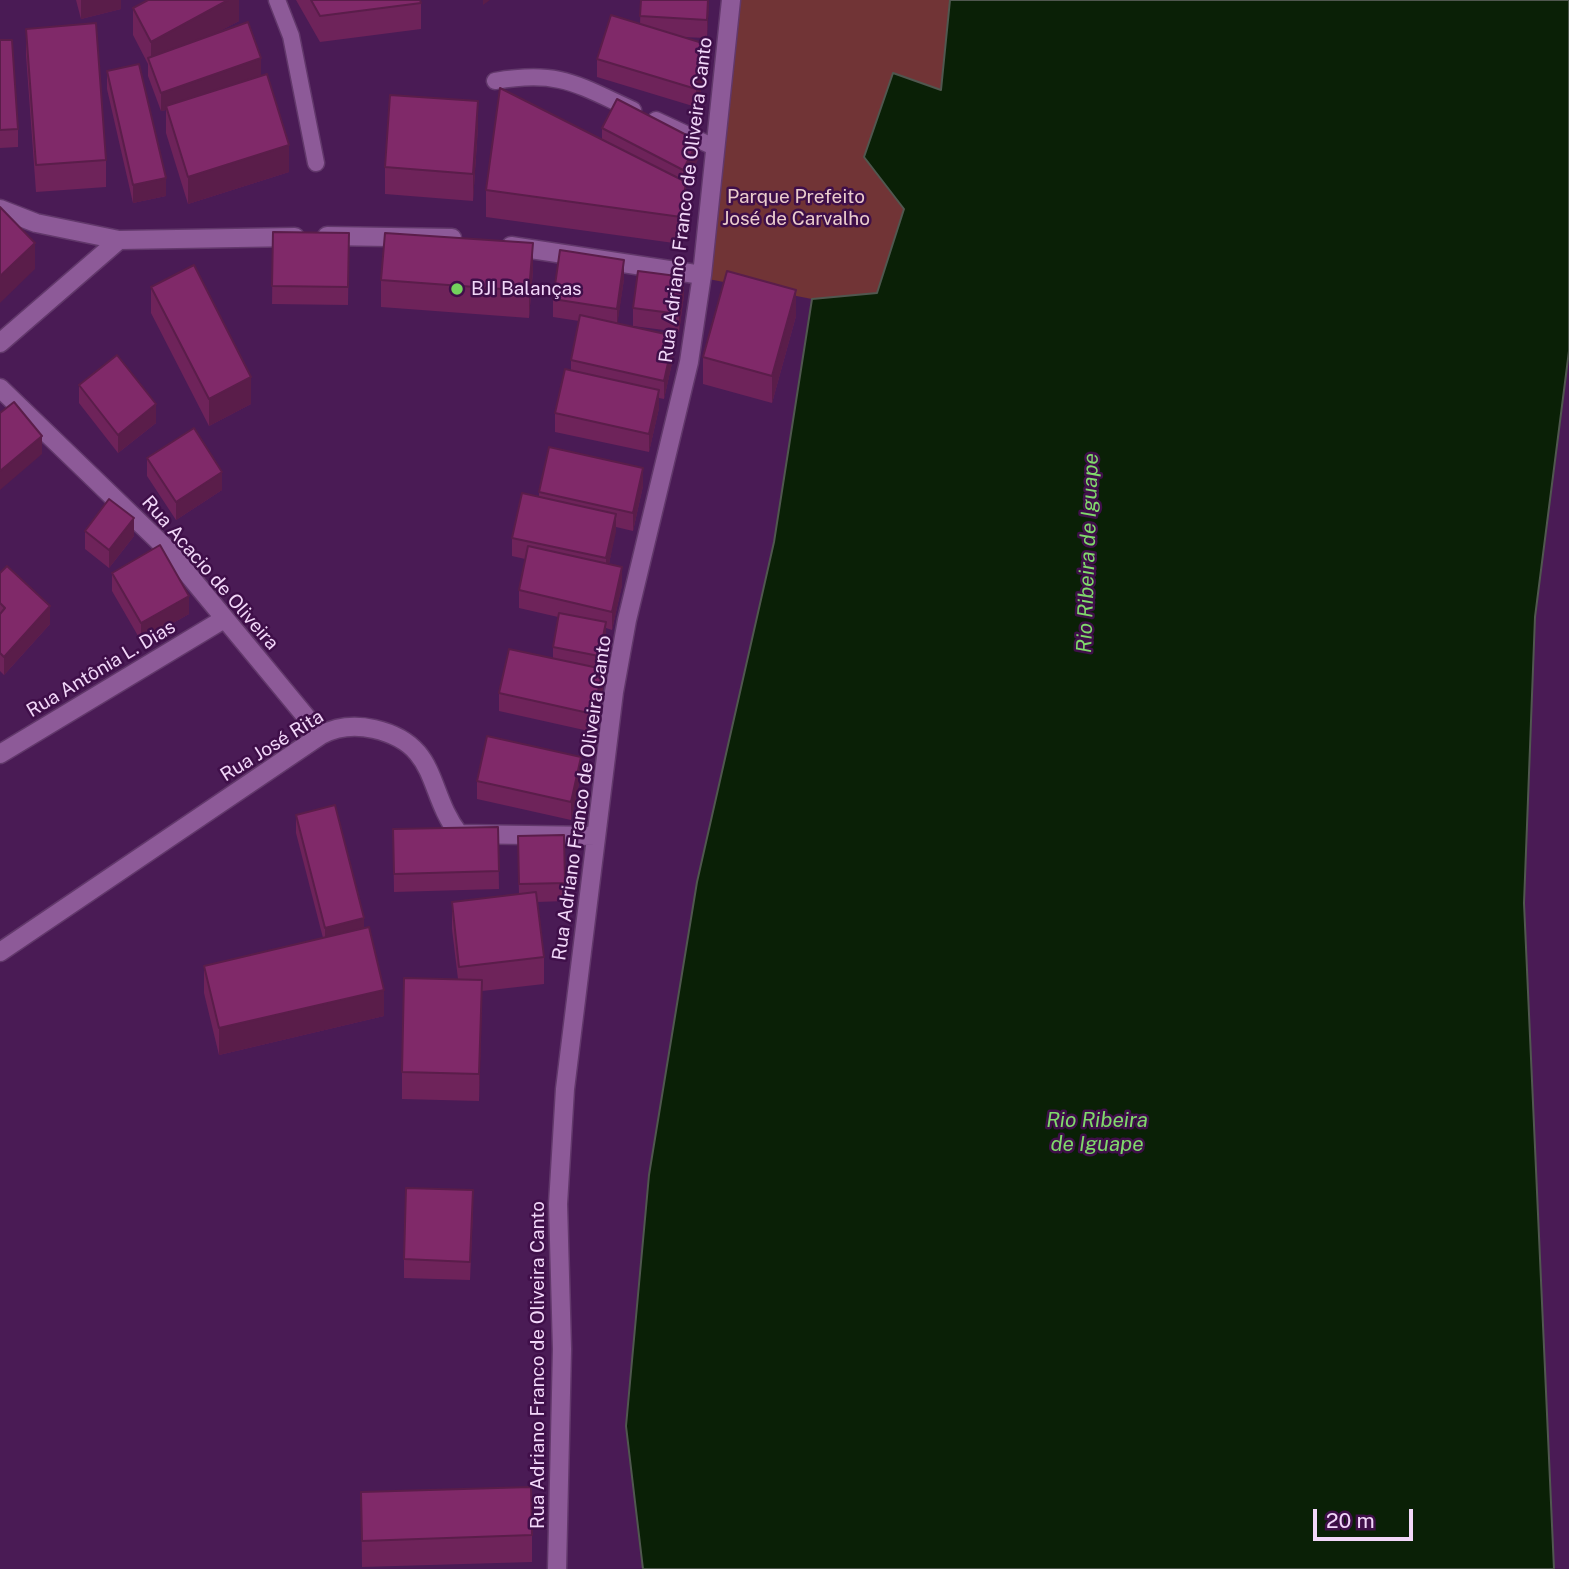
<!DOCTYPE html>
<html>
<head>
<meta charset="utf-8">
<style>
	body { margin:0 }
	#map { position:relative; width:1569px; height:1569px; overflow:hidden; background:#4a1b55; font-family:"Public Sans",sans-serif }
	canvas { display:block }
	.scale { position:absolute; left:1313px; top:1509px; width:100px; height:32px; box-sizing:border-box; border:4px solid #f2d7f9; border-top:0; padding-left:9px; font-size:21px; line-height:24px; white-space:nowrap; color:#f2d7f9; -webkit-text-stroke:5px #3f0f49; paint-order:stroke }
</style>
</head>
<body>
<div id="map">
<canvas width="1569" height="1569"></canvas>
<div class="scale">20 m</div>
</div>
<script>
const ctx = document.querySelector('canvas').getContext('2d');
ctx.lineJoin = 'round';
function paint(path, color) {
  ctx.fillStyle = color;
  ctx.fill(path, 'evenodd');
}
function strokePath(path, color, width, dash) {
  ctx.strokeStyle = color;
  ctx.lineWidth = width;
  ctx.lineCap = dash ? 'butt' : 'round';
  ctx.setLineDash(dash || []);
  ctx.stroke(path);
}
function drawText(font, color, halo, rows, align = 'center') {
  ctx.font = font + ' "Public Sans",sans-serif';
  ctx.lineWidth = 5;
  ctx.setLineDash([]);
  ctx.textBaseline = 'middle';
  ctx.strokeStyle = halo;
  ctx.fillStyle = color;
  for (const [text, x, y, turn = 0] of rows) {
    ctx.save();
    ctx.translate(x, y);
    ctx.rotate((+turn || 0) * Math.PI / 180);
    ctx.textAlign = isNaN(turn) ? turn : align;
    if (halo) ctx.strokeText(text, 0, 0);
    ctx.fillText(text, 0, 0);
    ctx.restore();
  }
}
paint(new Path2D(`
	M732 0H950L941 90 877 294 812 299 703 278Z`), '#713436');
const water = new Path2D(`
	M950 0H1569V351L1535 617 1524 903 1554 1569H643L626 1426 649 1175 697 882 774 542 812 299 877 293 904 209 864 157 893 73 941 90Z`);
paint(water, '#0a2006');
strokePath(water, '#50574f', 2);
const lane = new Path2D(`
	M277 0 291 36 316 163
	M495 81C559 70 576 84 633 110
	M656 120 714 147`);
const street = new Path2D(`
	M0 209 36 223 119 240 295 237
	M327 236 452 238
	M511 246 702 275
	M0 343 119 240
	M0 388 169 551 321 735
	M0 754 224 619
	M0 952 321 735C338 726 356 725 374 729 440 744 426 792 459 834L596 836
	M557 1569 562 1349 558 1204 565 1089 614 692 627 620 689 362 702 275 731 0`);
strokePath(lane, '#62386b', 19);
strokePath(street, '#62386b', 21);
strokePath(lane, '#8d5a98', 16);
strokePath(street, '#8d5a98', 18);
paint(new Path2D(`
	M76 0H121V9L81 19Z
	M239 0V21L214 34 261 76 289 172 188 204 166 133V110L161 111 148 76V64L133 35V8Z
	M296 0H420L421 3V29L320 42Z
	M641 0H709L707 38 681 37 709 63 696 107 597 77V59L640 24Z
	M26 29 106 160V187L36 192 26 55Z
	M0 40 18 129V147L0 148Z
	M107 71 166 196 133 203 107 89Z
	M478 127 473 201 385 194V167Z
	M602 128 698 159 686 184V209L681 244 486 217V190L602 140Z
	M273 232 349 233 348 305 272 304Z
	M533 270 529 318 381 307V280Z
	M624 279 617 324 674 354 664 399 659 398V408L649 452 555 432V413L571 370V360L579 321 553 317V299Z
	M151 287 251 404 209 426 151 313Z
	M684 295 679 332 633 326V308Z
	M796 316 772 403 703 384V357Z
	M79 385 156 423 118 453 79 403Z
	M147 458 222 490 176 520 147 476Z
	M643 486 633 531 616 527 609 564 622 585 612 630 606 628V640L600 669 603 688 593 732 499 711V693L553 658V647L558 617 519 608V590L525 559 512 556V538L539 496V492Z
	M85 531 134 536 109 568 85 549Z
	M0 573 50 624 4 675 0 671Z
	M112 573 189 614 141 641 112 591Z
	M581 775 571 820 477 799V781Z
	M296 815 364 929 384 1016 219 1055 204 993V966L323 938 296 833Z
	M498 827 499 889 394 892 393 829Z
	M518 854 565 883V901L537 902 544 957V984L482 991 479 1101 402 1099V1072L458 979 452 929V902L519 894Z
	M473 1208 470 1280 404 1278V1259Z
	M361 1492 532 1535V1562L362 1567Z`), '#6e235a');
paint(new Path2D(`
	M81 0H121V9L81 19Z
	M228 0H239V21L152 68 151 64V42Z
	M483 0H490L483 5Z
	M708 0H709L707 38V20Z
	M709 45V63L696 107V89Z
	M261 58V76L166 106V110L161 111V93Z
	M478 101V127L473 201V174Z
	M698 141V159L686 184V209L681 244V217L683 188V170Z
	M289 145V172L188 204V177Z
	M166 178V196L133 203V185Z
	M35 243V269L0 303V276Z
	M533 243V270L529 318V291Z
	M624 260V279L617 327V309Z
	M684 277V295L679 332V314Z
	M796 290V316L772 403V376Z
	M674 336V354L664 399V381Z
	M251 377V404L209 426V399Z
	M659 390V408L649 452V434Z
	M156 404V423L118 453V435Z
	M42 436V454L0 490V471Z
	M643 468V486L633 531V513Z
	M222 472V490L176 520V502Z
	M616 514V532L606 577V558Z
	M134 518V536L109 568V550Z
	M622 567V585L612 630V612Z
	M189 596V614L141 641V623Z
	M50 606V624L4 675V657Z
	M606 622V640L599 674V656Z
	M603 669V688L593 732V714Z
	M581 757V775L571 820V802Z
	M364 918V936L325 946V928Z
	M482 980V1007L479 1101V1074Z
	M384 990V1016L219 1055V1028Z`), '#5a1d4a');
const building = new Path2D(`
	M148 0H228L151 42 133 8Z
	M311 0H420L421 3 320 16Z
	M641 0H708L707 20 640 16Z
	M611 15 709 45 696 89 597 59Z
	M248 22 261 58 161 93 148 58Z
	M96 23 106 160 36 165 26 29Z
	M0 40H12L18 129 0 130Z
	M139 64 166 178 133 185 107 71Z
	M267 74 289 145 188 177 166 106Z
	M500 88 686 182 681 217 486 190Z
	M390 95 478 101 473 174 385 167Z
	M617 99 698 141 683 170 602 128Z
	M0 207 35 243 0 276Z
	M273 232 349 233 348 287 272 286Z
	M385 233 533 243 529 291 381 280Z
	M560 250 624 260 617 309 553 299Z
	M194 265 251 377 209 399 151 287Z
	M638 271 684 277 679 314 633 308Z
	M727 271 796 290 772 376 703 357Z
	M580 315 674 336 664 381 571 360Z
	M117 355 156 404 118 435 79 385Z
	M565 369 659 390 649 434 555 413Z
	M14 402 42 436 0 471V413Z
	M194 428 222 472 176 502 147 458Z
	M549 447 643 468 633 513 539 492Z
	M522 493 616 514 606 558 512 538Z
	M109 499 134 518 109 550 85 531Z
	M160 545 189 596 141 623 112 573Z
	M528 546 622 567 612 612 519 590Z
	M7 566 50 606 4 657 0 653V614L5 608 0 603V573Z
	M559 613 606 622 599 656 553 647Z
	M509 649 603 669 593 714 499 693Z
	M487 736 581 757 571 802 477 781Z
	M335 805 364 918 325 928 296 815Z
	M498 827 499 871 394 874 393 829Z
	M564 835 565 883 519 884 518 836Z
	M536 892 544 957 459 967 452 902Z
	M369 927 384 990 219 1028 204 966Z
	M404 978 482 980 479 1074 402 1072Z
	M406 1188 473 1190 470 1262 404 1259Z
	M531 1487 532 1535 362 1541 361 1492Z`);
paint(building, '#802969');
strokePath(building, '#5a1d4a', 2);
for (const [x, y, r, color] of [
	[457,289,7,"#73d25d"]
]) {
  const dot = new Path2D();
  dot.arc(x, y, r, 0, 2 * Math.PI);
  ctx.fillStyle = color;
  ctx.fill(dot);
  strokePath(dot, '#3f0f49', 2.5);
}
drawText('19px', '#ebcdcc', '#3f0f49', [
	["Parque Prefeito",796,197],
	["José de Carvalho",796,219]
]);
drawText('19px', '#f2d7f9', '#3f0f49', [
	["Rua Adriano Franco de Oliveira Canto",686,200,-83],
	["Rua Acacio de Oliveira",210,573,49],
	["Rua Antônia L. Dias",101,669,-31],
	["Rua José Rita",272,746,-32],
	["Rua Adriano Franco de Oliveira Canto",582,798,-82],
	["Rua Adriano Franco de Oliveira Canto",538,1365,-90]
]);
drawText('19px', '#f2d7f9', '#3f0f49', [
	["BJI Balanças",471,289]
], 'left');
drawText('italic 21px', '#80da6c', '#3f0f49', [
	["Rio Ribeira de Iguape",1088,553,-88],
	["Rio Ribeira",1097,1121],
	["de Iguape",1097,1145]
]);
</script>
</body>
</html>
